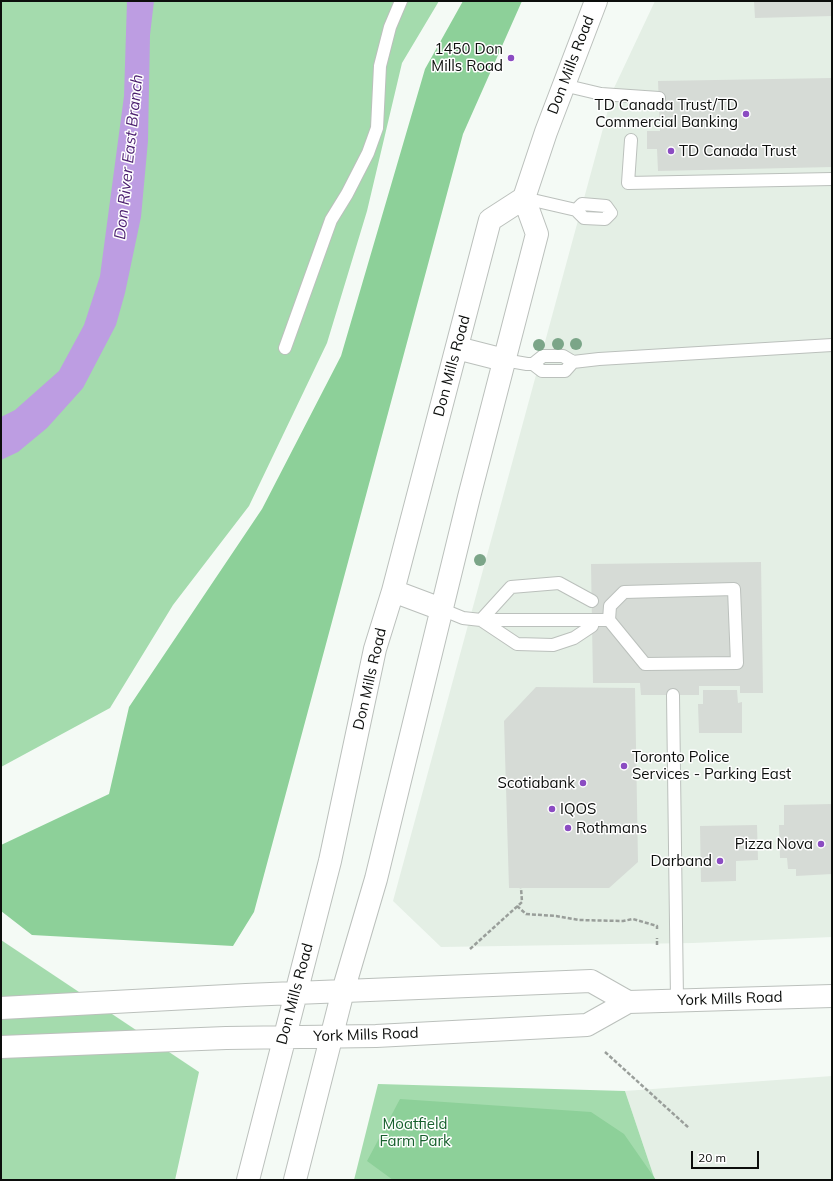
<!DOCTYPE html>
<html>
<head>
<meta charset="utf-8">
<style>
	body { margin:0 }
	#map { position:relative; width:833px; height:1181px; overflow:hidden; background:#f4faf5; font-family:Mulish,sans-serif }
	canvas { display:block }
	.frame { position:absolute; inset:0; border:2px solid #0c0e0c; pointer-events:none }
	.scale { position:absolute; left:691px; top:1151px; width:68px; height:18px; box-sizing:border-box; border:2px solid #0c0e0c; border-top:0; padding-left:5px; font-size:12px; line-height:14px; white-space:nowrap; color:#0c0e0c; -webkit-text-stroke:3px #fff; paint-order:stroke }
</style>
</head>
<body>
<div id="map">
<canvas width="833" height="1181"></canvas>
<div class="frame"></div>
<div class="scale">20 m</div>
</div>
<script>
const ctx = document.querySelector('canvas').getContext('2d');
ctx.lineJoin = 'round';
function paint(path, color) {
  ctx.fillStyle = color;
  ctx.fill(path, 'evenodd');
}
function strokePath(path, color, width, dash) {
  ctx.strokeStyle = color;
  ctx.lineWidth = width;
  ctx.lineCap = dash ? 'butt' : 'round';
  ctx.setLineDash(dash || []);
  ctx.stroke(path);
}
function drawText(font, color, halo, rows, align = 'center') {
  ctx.font = font + ' Mulish,sans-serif';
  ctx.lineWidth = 3;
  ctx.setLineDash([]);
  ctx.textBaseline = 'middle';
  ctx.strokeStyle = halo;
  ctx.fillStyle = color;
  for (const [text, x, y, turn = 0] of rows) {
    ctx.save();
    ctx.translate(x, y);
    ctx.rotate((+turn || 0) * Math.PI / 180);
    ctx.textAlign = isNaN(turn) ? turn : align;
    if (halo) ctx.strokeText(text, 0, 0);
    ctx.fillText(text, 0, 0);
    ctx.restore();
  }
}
paint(new Path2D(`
	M655 1H832V937L693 943 441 947 393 901 614 88Z
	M832 1076V1180H655L625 1091Z`), '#e4efe5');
paint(new Path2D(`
	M1 1H439L402 63 367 211 327 343 249 506 173 605 110 708 1 767Z
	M1 940 199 1072 175 1180H1Z
	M378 1084 625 1091 655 1180H354Z`), '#a4dbad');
paint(new Path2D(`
	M463 1H522L463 134 254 912 233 946 32 935 1 911V845L109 794 129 707 262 509 341 356 425 69Z
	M400 1099 591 1112 624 1134 656 1180H393L367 1161Z`), '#8dd099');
paint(new Path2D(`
	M127 1H154L150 35 148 141 141 217 125 293 116 325 83 388 47 428 18 452 1 460V417L15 410 59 371 84 325 100 276 124 96Z`), '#bd9de2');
paint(new Path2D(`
	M754 1H832V16L755 18Z
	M832 78V167L658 171 657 149H647V131H660L658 81Z
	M761 562 763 693H740V686H699V695H641L640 683H593L591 564Z
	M536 687 635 688 638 862 609 888H509L504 721Z
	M703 690H737L738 703 742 702V733H699L698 704H703Z
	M832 804V874L796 876V869H788L787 858H780L779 825H784V805Z
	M757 825 758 860 736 861V881L701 882 700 826Z`), '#d6dbd6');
const service = new Path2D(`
	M563 85 601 94 659 98
	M631 140 628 183 832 179
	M524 198 576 210 584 218 605 219 611 213 606 206 582 204 576 210
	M285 348 331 220 347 194 368 153 377 128 380 66 390 27 401 1
	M504 360 527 364H533L543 356H563L573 362 599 359 832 345
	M533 364 542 371H565L573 362
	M441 609 463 618 481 620H609L645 664 737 663 734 589 624 592 610 606 609 620
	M481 620 511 587 559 583 592 601
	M481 620 517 644 553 645 574 638 592 626
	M673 695 677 1000`);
const secondary = new Path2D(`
	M457 348 504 360
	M393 591 441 609
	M1 1008 246 995 591 981 628 1002
	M1 1047 226 1038 376 1036 587 1025 628 1002 832 996
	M248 1180 330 861 375 649 393 591 490 220 524 198
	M295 1180 343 991 376 879 469 497 537 234 524 198 546 132 596 1`);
strokePath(service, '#bbc0bc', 14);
strokePath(secondary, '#bbc0bc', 24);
strokePath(new Path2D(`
	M517 906 526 914 556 916 579 920 623 921 633 919 657 926V929
	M657 945V938
	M470 949 522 902 521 888
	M605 1052 689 1128`), '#999e9a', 2.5, [4, 2]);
strokePath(service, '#fff', 12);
strokePath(secondary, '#fff', 22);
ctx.fillStyle = '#7ba588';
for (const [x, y] of [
	[558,344],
	[576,344],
	[539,345],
	[480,560]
]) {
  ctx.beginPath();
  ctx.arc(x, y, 6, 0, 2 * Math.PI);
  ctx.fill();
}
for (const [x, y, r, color] of [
	[511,58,4,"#8b4cc2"],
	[746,114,4,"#8b4cc2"],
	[671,151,4,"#8b4cc2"],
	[624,766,4,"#8b4cc2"],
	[583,783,4,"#8b4cc2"],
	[552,809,4,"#8b4cc2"],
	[568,828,4,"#8b4cc2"],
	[821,844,4,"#8b4cc2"],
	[720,861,4,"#8b4cc2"]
]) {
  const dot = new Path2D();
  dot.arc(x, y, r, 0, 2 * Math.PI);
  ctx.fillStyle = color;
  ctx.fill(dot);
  strokePath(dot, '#fff', 1.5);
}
drawText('15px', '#0c0e0c', '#fff', [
	["1450 Don",503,49],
	["Mills Road",503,66],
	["TD Canada Trust/TD",738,105],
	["Commercial Banking",738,122],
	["TD Canada Trust",679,151,"left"],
	["Toronto Police",632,757,"left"],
	["Services - Parking East",632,774,"left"],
	["Scotiabank",575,783],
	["IQOS",560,809,"left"],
	["Rothmans",576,828,"left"],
	["Pizza Nova",813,844],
	["Darband",712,861]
], 'right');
drawText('15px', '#0c0e0c', '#fff', [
	["Don Mills Road",571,65,-69],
	["Don Mills Road",452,366,-75],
	["Don Mills Road",370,679,-77],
	["Don Mills Road",295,994,-75],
	["York Mills Road",730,999,-2],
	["York Mills Road",366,1035,-2]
]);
drawText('15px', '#18602e', '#fff', [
	["Moatfield",415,1124],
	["Farm Park",415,1141]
]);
drawText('italic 16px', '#4a1e6e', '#fff', [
	["Don River East Branch",129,157,-84]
]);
</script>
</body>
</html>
